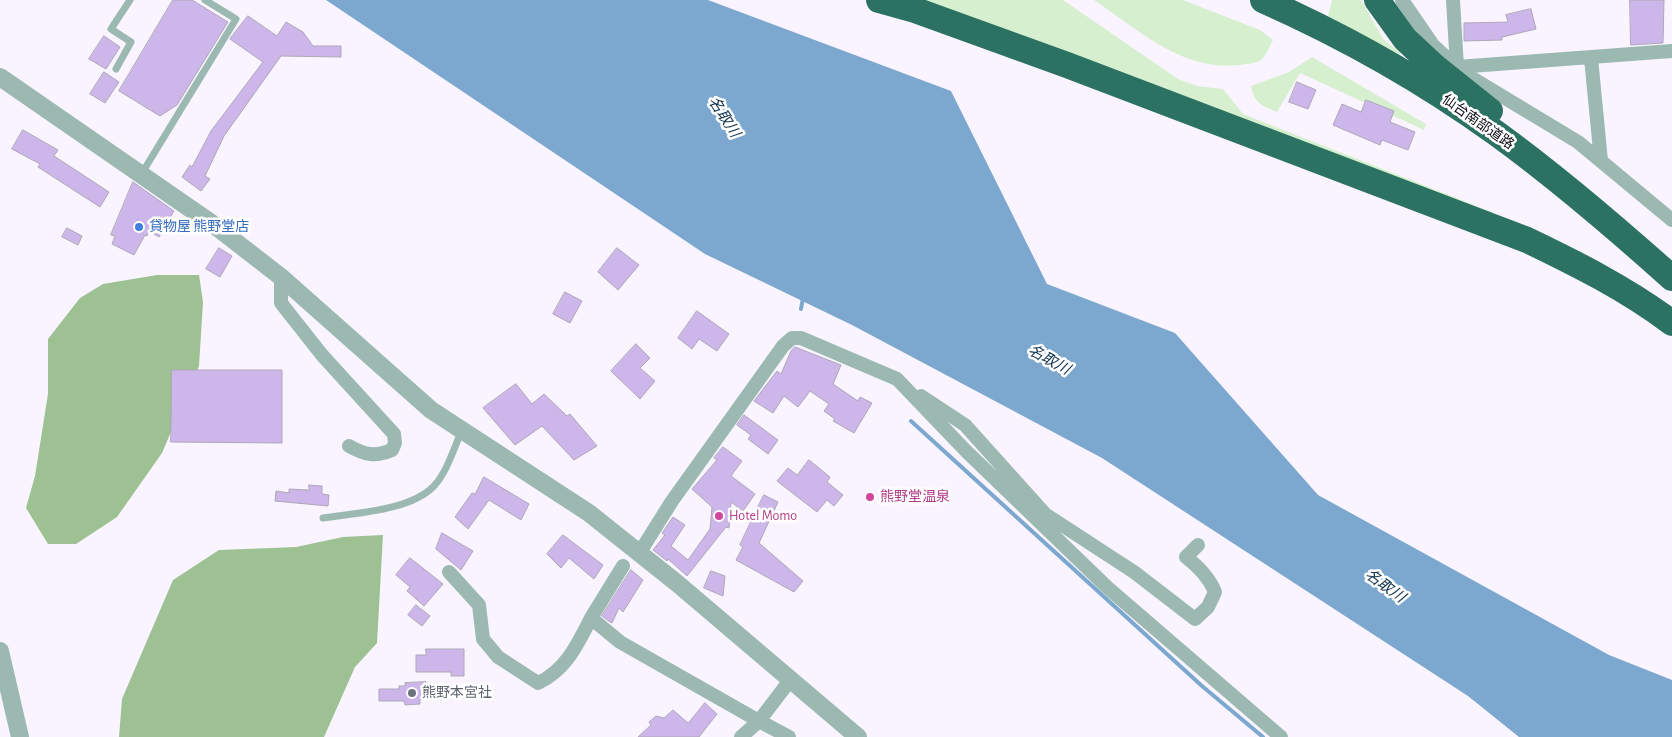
<!DOCTYPE html>
<html>
<head>
<meta charset="utf-8">
<style>
	body { margin:0 }
	canvas { display:block; background:#f9f4ff }
</style>
</head>
<body>
<canvas width="1672" height="737"></canvas>
<script>
const ctx = document.querySelector('canvas').getContext('2d');
ctx.lineJoin = 'round';
function paint(path, color) {
  ctx.fillStyle = color;
  ctx.fill(path, 'evenodd');
}
function strokePath(path, color, width, dash) {
  ctx.strokeStyle = color;
  ctx.lineWidth = width;
  ctx.lineCap = dash ? 'butt' : 'round';
  ctx.setLineDash(dash || []);
  ctx.stroke(path);
}
function drawText(font, color, halo, rows, align = 'center') {
  ctx.font = font + ' "Alegreya Sans","Noto Sans JP",sans-serif';
  ctx.lineWidth = 5;
  ctx.setLineDash([]);
  ctx.textBaseline = 'middle';
  ctx.strokeStyle = halo;
  ctx.fillStyle = color;
  for (const [text, x, y, turn = 0] of rows) {
    ctx.save();
    ctx.translate(x, y);
    ctx.rotate((+turn || 0) * Math.PI / 180);
    ctx.textAlign = isNaN(turn) ? turn : align;
    if (halo) ctx.strokeText(text, 0, 0);
    ctx.fillText(text, 0, 0);
    ctx.restore();
  }
}
paint(new Path2D(`
	M916 0H1063L1178 79 1197 86 1223 89 1243 114 1492 212 1498 222Z
	M1094 0H1183L1260 30 1273 40C1270 45 1266 56 1261 60 1255 64 1245 64 1239 65 1183 72 1137 29 1094 0Z
	M1332 0H1361L1384 40 1401 53 1399 56 1328 16Z
	M1312 57 1426 124 1424 130 1300 73 1277 112C1262 106 1254 103 1251 86L1289 72Z`), '#d6f0cf');
paint(new Path2D(`
	M157 275H199L203 302 199 366 162 453 117 517 76 544H48L26 508 35 476 48 394V339L80 298 103 284Z
	M383 535 377 643 355 667 324 737H119L122 699 173 580 219 550 296 547 343 537Z`), '#9dc193');
paint(new Path2D(`
	M326 0H708L951 91 1047 284 1175 333 1318 495 1609 655 1672 680V737H1519L1468 696 1102 458 852 325 705 254Z`), '#7ca8cf');
strokePath(new Path2D(`
	M801 309 803 298
	M911 421 1202 686 1263 737`), '#7ca8cf', 4);
const building = new Path2D(`
	M173 0H192L228 22 177 105 160 116 119 91Z
	M1630 0H1664L1663 43 1631 45Z
	M1531 9 1536 29 1502 37V40L1464 41V23L1508 22 1506 15Z
	M248 16 277 36 286 22 303 32 313 46H341V57L281 56 224 136 205 176 210 179 201 191 182 177 190 165 192 167 211 131 263 62 230 39Z
	M104 36 120 47 106 69 89 59Z
	M104 72 119 82 105 103 90 94Z
	M1297 82 1316 90 1308 109 1289 102Z
	M1366 100 1394 111 1390 122 1415 132 1408 150 1382 140 1380 145 1333 125 1342 104 1361 112Z
	M23 130 58 150 54 156 109 192 100 207 38 167 40 164 12 149Z
	M133 182 174 211 159 237 149 231 147 236 145 235 134 255 112 244 115 236 111 235Z
	M67 228 82 236 78 245 62 237Z
	M219 248 232 256 220 277 206 269Z
	M617 248 639 265 618 290 598 272Z
	M565 292 582 301 570 323 553 314Z
	M697 311 729 334 717 351 699 339 692 349 678 338Z
	M636 344 650 358 640 368 655 381 640 399 611 371Z
	M795 347 841 365 833 384 858 401 860 397 872 403 854 433 833 421 835 419 824 411 829 404 810 391 798 407 784 396 773 413 754 401 777 371 781 374 791 351Z
	M172 370H282V443L171 442Z
	M516 384 532 404 544 394 567 416 570 414 597 446 574 460 542 426 515 445 483 408Z
	M744 415 778 440 768 454 748 439 751 435 737 425Z
	M723 447 742 461 731 476 755 494 743 511 731 502 729 528 726 527 687 576 668 559 667 561 653 550 665 535 662 533 673 517 685 525 671 546 688 560 710 529 712 507 692 489 717 460 714 458Z
	M809 460 830 477 827 482 843 495 834 506 827 500 817 512 777 481 788 468 797 475Z
	M484 477 529 504 521 520 489 500 468 529 455 517 472 493 475 494Z
	M309 485 322 486V494L329 495 328 506 275 501 276 491 289 493V489L309 490Z
	M764 495 778 502 759 543 803 581 794 592 736 560 743 547 740 545Z
	M442 533 473 551 461 570 436 549Z
	M563 535 603 565 594 579 569 558 561 568 547 554Z
	M410 558 443 584 424 606 407 591 410 587 396 575Z
	M631 570 643 580 623 612 619 608 612 623 610 622 602 616Z
	M711 571 725 576 723 596 704 588Z
	M416 605 430 616 422 626 408 615Z
	M426 649H464V676H451V672H416V655H426Z
	M426 682V699H420V704L405 705 404 701H379V689H399V686H405V683Z
	M705 703 717 714 699 737H638L651 725 649 722 656 716 664 718 673 710 688 723Z`);
paint(building, '#cdb6e9');
strokePath(building, '#aea7b7', 1);
strokePath(new Path2D(`
	M116 69 131 42 111 29 130 0
	M142 173 236 19 205 0
	M323 518C355 513 410 511 434 486 447 472 454 448 462 430`), '#9cb9b1', 7);
strokePath(new Path2D(`
	M1402 0 1433 45 1462 72 1578 142 1672 220
	M1453 0 1457 67 1672 51
	M1591 58 1601 161
	M281 277V303L322 355 394 434 395 443 392 450C375 457 365 455 349 446
	M921 396 965 425 1045 514 1134 572 1195 619 1208 607 1215 592C1209 577 1199 567 1186 557L1198 545
	M640 552 672 501 783 346 792 338H801L897 379 966 451 1108 588 1281 737
	M623 566 591 618 620 642 759 721 741 737
	M449 572 479 605 483 639 498 657 538 683C566 670 577 645 591 618
	M789 737 759 721 791 679`), '#9cb9b1', 14);
strokePath(new Path2D(`
	M0 77 214 225 281 277 431 410 589 513 678 584 858 737
	M0 651 20 737`), '#9cb9b1', 18);
strokePath(new Path2D(`
	M879 0 915 10 1067 65 1527 240C1577 264 1627 289 1672 323
	M1263 0C1344 36 1424 81 1496 133 1558 178 1615 227 1672 278
	M1377 0 1405 39 1435 67 1490 111`), '#2c7262', 26);
for (const [x, y, r, color] of [
	[139,227,5,"#3f7fe0"],
	[870,497,5,"#d1479c"],
	[719,516,5,"#d1479c"],
	[412,693,5,"#6b7280"]
]) {
  const dot = new Path2D();
  dot.arc(x, y, r, 0, 2 * Math.PI);
  ctx.fillStyle = color;
  ctx.fill(dot);
  strokePath(dot, '#fff', 2);
}
drawText('14px', '#0f0d13', '#fff', [
	["仙台南部道路",1478,122,35]
]);
drawText('14px', '#366cbe', '#fff', [
	["貸物屋 熊野堂店",149,227]
], 'left');
drawText('14px', '#b23c85', '#fff', [
	["熊野堂温泉",880,497],
	["Hotel Momo",729,516]
], 'left');
drawText('14px', '#5b616d', '#fff', [
	["熊野本宮社",422,693]
], 'left');
drawText('italic 15px', '#11334e', '#fff', [
	["名取川",724,117,57],
	["名取川",1049,360,29],
	["名取川",1385,586,36]
]);
</script>
</body>
</html>
